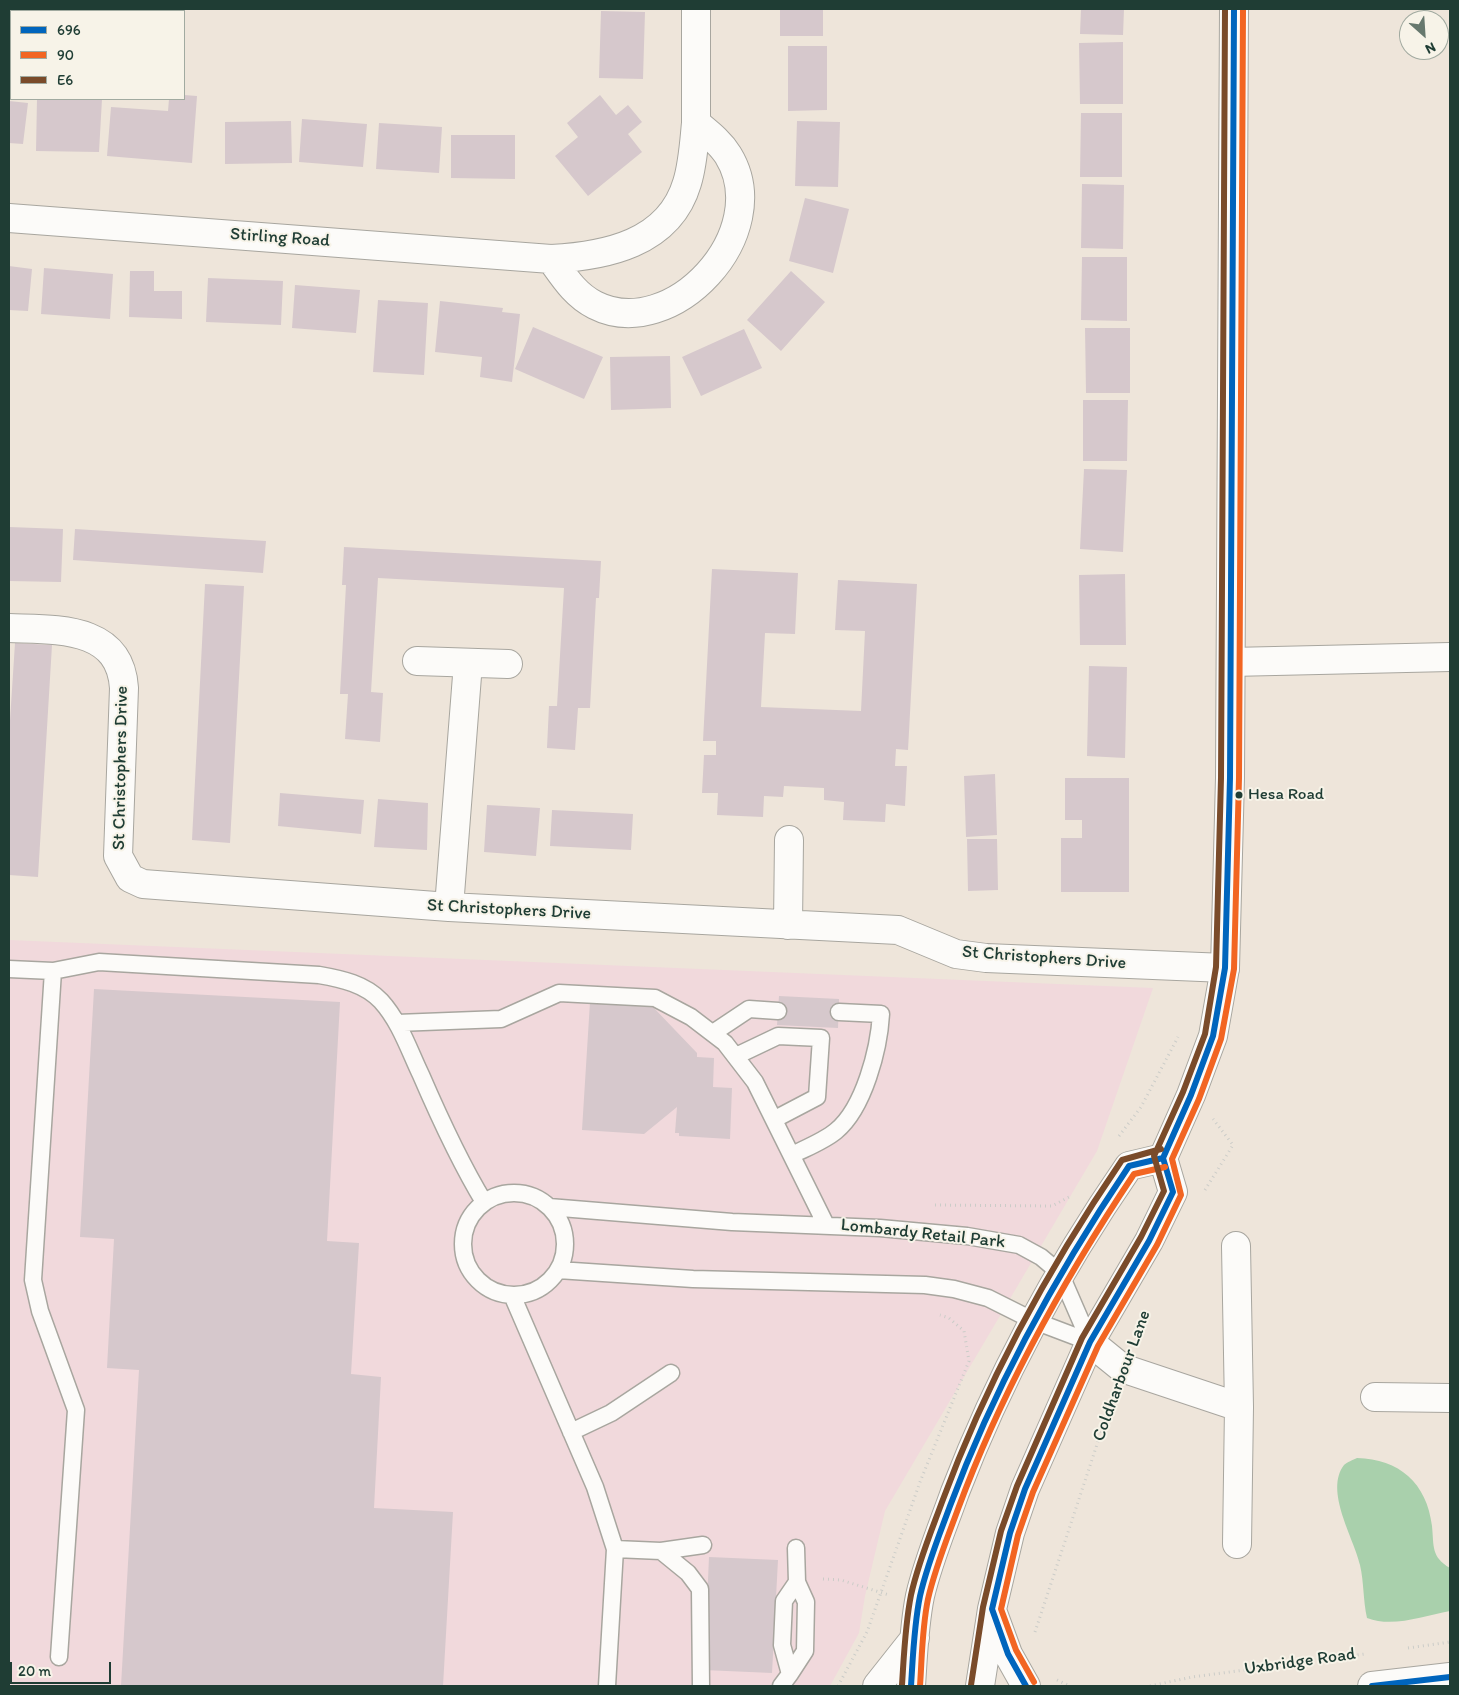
<!DOCTYPE html>
<html>
<head>
<meta charset="utf-8">
<style>
	body { margin:0 }
	#map { position:relative; width:1459px; height:1695px; overflow:hidden; background:#eee5da; font-family:Itim,sans-serif }
	canvas { display:block }
	.frame { position:absolute; inset:0; border:10px solid #1f3d34; pointer-events:none }
	.legend { position:absolute; left:10px; top:10px; width:175px; height:90px; box-sizing:border-box; background:#f7f3e8; border:1px solid #a1aaa0; margin:0; padding:6px 9px; list-style:none; font-size:15px; color:#1f3d34 }
	.legend li { display:flex; align-items:center; gap:10px; height:25px }
	.legend b { width:25px; border:1px solid #a1aaa0 }
	.north { position:absolute; left:1399px; top:10px; width:50px; height:50px; box-sizing:border-box; background:#f7f3e8; border:1px solid #a1aaa0; border-radius:50%; rotate:154deg; font-size:14px; font-weight:700; line-height:20px; text-align:center; color:#1f3d34 }
	.north::after { content:''; display:block; margin:auto; width:18px; height:22px; background:#67786e; clip-path:polygon(50% 0,100% 100%,50% 72%,0 100%) }
	.scale { position:absolute; left:10px; top:1662px; width:101px; height:22px; box-sizing:border-box; border:2px solid #1f3d34; border-top:0; padding-left:6px; font-size:15px; line-height:18px; white-space:nowrap; color:#1f3d34; -webkit-text-stroke:4px #f7f3e8; paint-order:stroke }
</style>
</head>
<body>
<div id="map">
<canvas width="1459" height="1695"></canvas>
<div class="frame"></div>
<ul class="legend">
<li><b style="height:6px;background:#0065bd"></b>696</li>
<li><b style="height:6px;background:#f26522"></b>90</li>
<li><b style="height:6px;background:#7a4b2a"></b>E6</li>
</ul>
<div class="north">N</div>
<div class="scale">20 m</div>
</div>
<script>
const ctx = document.querySelector('canvas').getContext('2d');
ctx.lineJoin = 'round';
function paint(path, color) {
  ctx.fillStyle = color;
  ctx.fill(path, 'evenodd');
}
function strokePath(path, color, width, dash) {
  ctx.strokeStyle = color;
  ctx.lineWidth = width;
  ctx.lineCap = dash ? 'butt' : 'round';
  ctx.setLineDash(dash || []);
  ctx.stroke(path);
}
function drawText(font, color, halo, rows, align = 'center') {
  ctx.font = font + ' Itim,sans-serif';
  ctx.lineWidth = 4;
  ctx.setLineDash([]);
  ctx.textBaseline = 'middle';
  ctx.strokeStyle = halo;
  ctx.fillStyle = color;
  for (const [text, x, y, turn = 0] of rows) {
    ctx.save();
    ctx.translate(x, y);
    ctx.rotate((+turn || 0) * Math.PI / 180);
    ctx.textAlign = isNaN(turn) ? turn : align;
    if (halo) ctx.strokeText(text, 0, 0);
    ctx.fillText(text, 0, 0);
    ctx.restore();
  }
}
paint(new Path2D(`
	M9 940 1153 988 1097 1151 885 1511 865 1596 859 1633 830 1686H9Z`), '#f1d9dc');
paint(new Path2D(`
	M1357 1458C1399 1459 1427 1483 1432 1526 1434 1546 1431 1557 1450 1568V1611C1423 1616 1393 1628 1367 1618 1363 1600 1364 1582 1360 1565 1354 1538 1324 1491 1344 1465 1347 1462 1353 1460 1357 1458Z`), '#a9d0ac');
paint(new Path2D(`
	M780 9H823V36H780Z
	M1081 9H1124L1123 35 1080 34Z
	M601 11 645 12 643 79 599 78Z
	M1123 42V104H1080L1079 43Z
	M788 46H827V110L788 111Z
	M184 95 197 96 192 163 107 156 111 107 168 111 169 99H184Z
	M600 95 616 115 628 105 642 122 628 134 642 152 588 196 555 156 578 137 567 123Z
	M37 99H102L99 152 36 151Z
	M9 101 28 103 23 144 9 143Z
	M1081 113H1122V177H1080Z
	M302 119 367 124 363 167 299 162Z
	M291 121 292 163 225 164V122Z
	M797 121 840 122 838 187 795 186Z
	M379 123 442 127 439 173 376 169Z
	M451 135H515V179L451 178Z
	M1082 184 1124 185 1123 249 1081 248Z
	M805 198 849 209 833 273 789 261Z
	M1082 257H1127V321L1081 320Z
	M9 266 32 269 28 311 9 310Z
	M44 268 113 274 110 319 41 314Z
	M130 271H154V291H182V319L129 317Z
	M791 271 825 302 781 351 747 320Z
	M208 278 283 281 281 325 206 322Z
	M295 285 360 290 356 333 292 328Z
	M378 300 428 303 424 375 373 372Z
	M440 301 503 308 502 312 520 314 512 382 480 377 482 357 435 352Z
	M533 327 603 357 584 399 515 369Z
	M1085 328H1130V393H1086Z
	M744 329 762 368 701 396 682 357Z
	M670 356 671 408 611 410 610 357Z
	M1083 400H1128L1127 461H1083Z
	M1084 469 1127 470 1123 552 1080 549Z
	M9 527 63 529 61 582 9 581Z
	M75 529 266 541 263 573 73 560Z
	M344 547 601 561 599 598H596L590 708H578L575 750 547 748 549 706H557L564 588 378 578 371 692 383 693 380 742 345 739 348 694H340L346 585H342Z
	M712 569 798 573 795 634 765 633 761 707 861 711 865 631 835 630 838 580 917 584 908 750 896 749 895 766H907L905 806 886 804 885 822 843 820 844 802 824 800V788L784 786 783 797 764 796 763 817 717 815 718 793H702L704 755H716V741H703Z
	M1125 574 1126 645H1080L1079 575Z
	M205 584 244 586 230 843 192 840Z
	M15 643 52 645 38 877 9 875V736Z
	M1089 666 1127 667 1125 758 1087 756Z
	M995 774 997 835 966 837 964 776Z
	M1065 778H1129V892H1061V838H1082V820H1065Z
	M280 793 364 800 361 834 278 826Z
	M378 799 428 803 427 850 374 847Z
	M487 805 540 808 536 856 484 852Z
	M552 810 633 814 631 850 550 846Z
	M967 839H997L998 890 968 891Z
	M94 989 340 1002 327 1241 359 1243 351 1374 381 1377 374 1508 453 1512 443 1686H121L139 1370 107 1368 114 1239 80 1237Z
	M779 996 839 999 838 1028 777 1025Z
	M590 1002 652 1006 697 1053V1057L714 1058 713 1087 732 1088 730 1139 679 1136V1133H675L677 1107 644 1134 582 1130Z
	M709 1557 778 1560 772 1673 704 1670Z`), '#d6c8cc');
const service = new Path2D(`
	M9 969 53 971 99 962 319 975C342 979 365 984 381 1001 400 1022 409 1050 421 1075 440 1119 459 1161 484 1202
	M53 971 33 1280 40 1311 76 1410 59 1657
	M397 1023 501 1019 559 993 655 998 691 1017 725 1043 755 1082 826 1225
	M713 1033 749 1009 778 1011
	M736 1056 778 1036 821 1038 817 1097 775 1119
	M792 1155C806 1148 824 1141 836 1131 864 1108 879 1049 881 1014L839 1012
	M463 1244a51 51 0 1 1 102 0a51 51 0 1 1-102 0Z
	M549 1207 732 1222 880 1228 967 1236 1019 1245 1041 1257 1060 1273 1090 1342
	M558 1270 693 1279 925 1285 954 1289 988 1298 1032 1320 1090 1342
	M512 1295 595 1487 615 1549 661 1551 703 1545
	M571 1432 611 1413 671 1373
	M661 1551 688 1573 700 1589 701 1686
	M790 1674 805 1651 806 1602 797 1582
	M607 1686 615 1549
	M781 1686 790 1674 782 1645 784 1601 797 1582 796 1548`);
const minor = new Path2D(`
	M9 218 551 259C605 256 669 244 687 183 693 164 694 143 696 123
	M551 259C564 277 575 295 595 305 671 344 776 233 728 155 720 142 708 133 696 123V9
	M9 628C55 630 120 625 124 688L118 856 130 878 143 884 449 907 898 930 956 954 986 958 1225 968
	M417 661 508 664
	M1231 662 1450 657
	M449 907 468 663
	M788 925 789 840
	M1236 1246 1239 1407 1237 1544
	M1090 1342 1122 1368 1239 1407
	M1375 1397 1450 1398`);
const tertiary = new Path2D(`
	M993 1613 1008 1654 1026 1686
	M877 1686 915 1638
	M911 1686C913 1657 914 1625 920 1596 928 1561 943 1526 955 1492 1000 1375 1058 1269 1129 1166L1163 1158
	M980 1686 992 1609 1010 1533 1025 1489 1090 1342 1149 1241 1173 1192 1163 1158 1191 1095 1213 1036 1225 968 1230 778 1234 9`);
const primary = new Path2D(`
	M1372 1686 1450 1677`);
strokePath(service, '#a8a69f', 19);
strokePath(minor, '#a8a69f', 30);
strokePath(tertiary, '#a8a69f', 30);
strokePath(primary, '#a8a69f', 30);
strokePath(new Path2D(`
	M1119 1136 1141 1107 1178 1037
	M1205 1190 1233 1145 1213 1119
	M935 1205 1052 1206 1069 1197
	M823 1579 841 1580 889 1595
	M1035 1632 1113 1396
	M1408 1648 1450 1642
	M1057 1680 1070 1686
	M838 1686 867 1632 920 1482 969 1361 964 1331 949 1318 940 1315
	M1150 1686 1192 1677 1365 1654`), '#cbccc8', 3, [1, 4]);
strokePath(service, '#fcfbf9', 16);
strokePath(minor, '#fcfbf9', 28);
strokePath(tertiary, '#fcfbf9', 28);
strokePath(primary, '#fcfbf9', 28);
strokePath(new Path2D(`
	M911 1686C913 1656 914 1625 920 1596 927 1565 939 1536 950 1506 995 1385 1057 1273 1129 1166L1163 1158
	M1026 1686 1008 1654 992 1609 1010 1533 1025 1489 1090 1342 1149 1241 1173 1192 1163 1158 1191 1095 1213 1036 1225 968 1230 778 1234 9
	M1372 1686 1450 1677`), '#0065bd', 6);
strokePath(new Path2D(`
	M1034 1682 1016 1650 1001 1609 1018 1535 1033 1492 1098 1346 1157 1245 1181 1195 1172 1159 1199 1099 1221 1039 1234 969 1239 778 1243 9
	M920 1686C922 1657 922 1628 928 1599 935 1568 947 1539 958 1509 1002 1390 1064 1279 1134 1174L1165 1167`), '#f26522', 6);
strokePath(new Path2D(`
	M902 1685C904 1655 905 1625 911 1595 918 1563 931 1532 942 1502 987 1380 1049 1267 1122 1160L1161 1149
	M971 1685 983 1607 1001 1531 1017 1486 1082 1338 1141 1237 1164 1191 1154 1156 1183 1092 1205 1034 1216 967 1221 778 1225 9`), '#7a4b2a', 6);
for (const [x, y, r, color] of [
	[1239,795,4.5,"#1f3d34"]
]) {
  const dot = new Path2D();
  dot.arc(x, y, r, 0, 2 * Math.PI);
  ctx.fillStyle = color;
  ctx.fill(dot);
  strokePath(dot, '#f7f3e8', 2);
}
drawText('17px', '#1f3d34', '#f7f3e8', [
	["Hesa Road",1248,795]
], 'left');
drawText('18px', '#1f3d34', '#f7f3e8', [
	["Stirling Road",280,238,4],
	["St Christophers Drive",121,768,-89],
	["St Christophers Drive",509,910,3],
	["St Christophers Drive",1044,958,4],
	["Lombardy Retail Park",923,1234,6],
	["Coldharbour Lane",1122,1376,-70],
	["Uxbridge Road",1300,1662,-8]
]);
</script>
</body>
</html>
